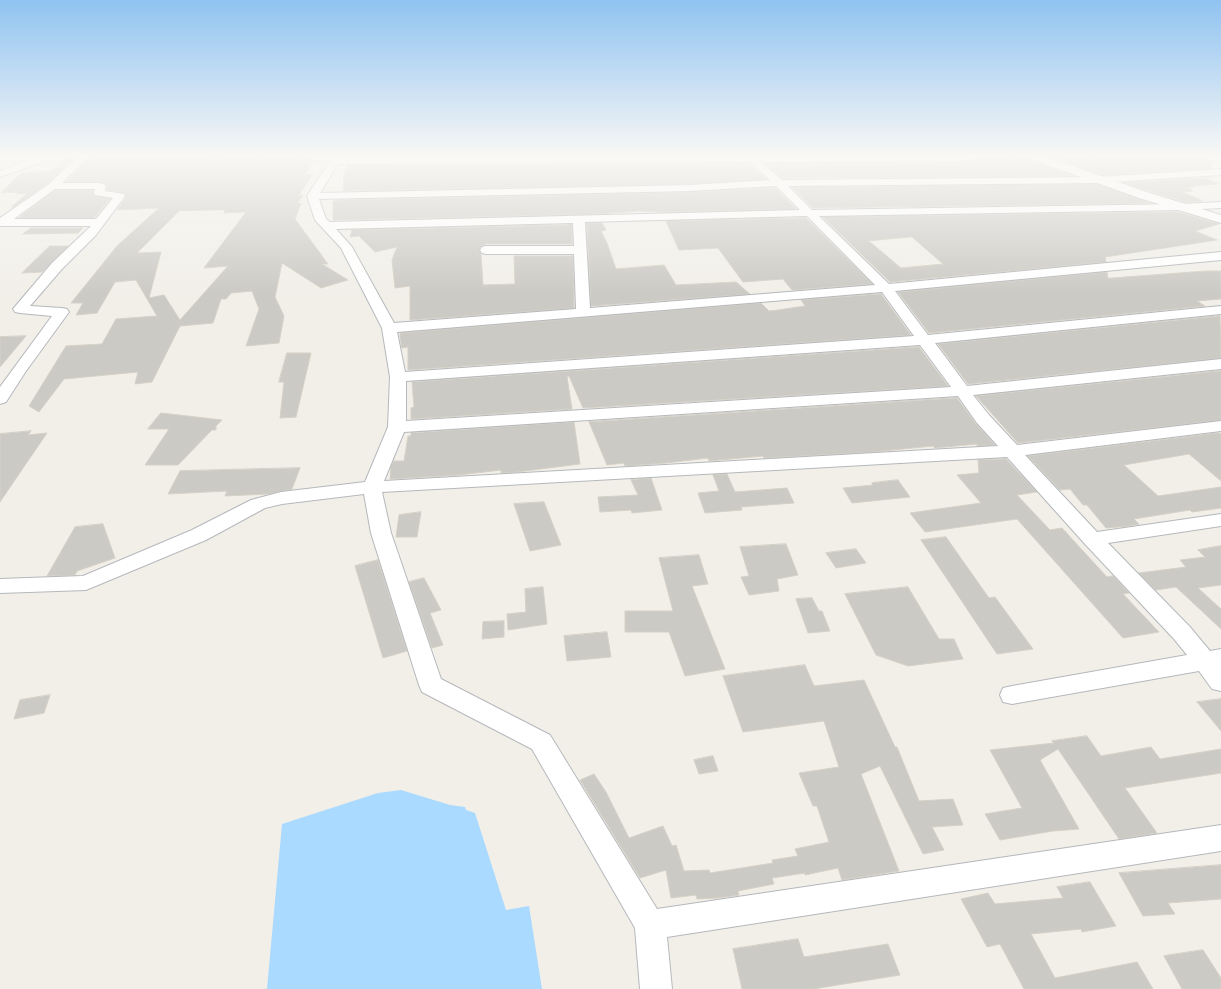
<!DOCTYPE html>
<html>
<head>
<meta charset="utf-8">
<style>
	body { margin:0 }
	canvas { display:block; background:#f1efe8 }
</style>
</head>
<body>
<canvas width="1221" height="989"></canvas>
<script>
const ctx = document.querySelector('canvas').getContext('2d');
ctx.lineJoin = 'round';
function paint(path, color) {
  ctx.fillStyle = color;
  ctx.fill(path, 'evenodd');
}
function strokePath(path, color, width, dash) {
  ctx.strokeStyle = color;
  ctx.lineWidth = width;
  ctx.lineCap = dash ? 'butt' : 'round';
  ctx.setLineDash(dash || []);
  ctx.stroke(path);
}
paint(new Path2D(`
	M401 790 450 805 465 807 466 810 475 813 506 910 529 906 542 989H267L282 824 378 793Z`), '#aadaff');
const building = new Path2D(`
	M77 155 48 183 14 207H11L28 193 16 194 18 192 1 193 21 173 51 171 55 167H58L66 156Z
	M91 155H152L151 156H163L162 157 179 156 178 158 228 156 227 158 285 155 315 158 305 175 313 174 299 195H303L297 204 301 203 295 219 328 264H322L348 280 321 288 282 263 275 297 284 316 279 343 246 346 259 309 252 291 231 293 226 299H221L213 323 180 326 152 382 135 384 138 372 64 379 39 412 29 406 66 346 102 344 116 319 157 316 136 280 115 282 97 313 76 315 83 303H71L117 246 159 208 117 210 126 197 124 193 107 190V185L101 182H66ZM225 210 224 213 246 212 204 268 228 266 180 320 164 295 149 298 161 252 137 253 179 211Z
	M352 155H584L351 156Z
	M1021 155 1024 158 1073 176 783 178 765 163 959 162Z
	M1047 155H1056L1063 158 1111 155H1211V168L1103 175Z
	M749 164 766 179 690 184 343 191 344 174 347 165Z
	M1206 178 1219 184 1193 186 1195 187H1187L1193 191 1183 192 1203 201 1185 202 1125 183Z
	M1097 184 1150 203 813 208 792 187Z
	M775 188 796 209 662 212 639 211 596 214 333 220V201L342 200 690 192Z
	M55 190H93V194L95 196 110 199 94 218H19Z
	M1178 212 1219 224 1195 231 1217 240 1105 257 1106 262 890 282 823 217ZM912 237 943 264 901 268 869 241Z
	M806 218 872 284 792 290 783 279 743 282 718 248 679 250 666 221Z
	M587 223H602L606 230 601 231 607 243 616 269 664 265 676 285 736 282 750 294 591 306Z
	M572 225V244H486L481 246 479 251 481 254 483 285 515 284 514 256H573L574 308 410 320V286L395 288 392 260 397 247 375 252 359 236 350 237 352 230Z
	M31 228H83L78 233 23 234Z
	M50 246H68L42 272 22 273Z
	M1206 271H1221V299L1197 301 1205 306 929 333 898 292 1107 272 1108 278Z
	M881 294 911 335 408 370V347L402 348 400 337V333L761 303 769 311 778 310 805 306 801 300Z
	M1220 316 1221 358 968 384 938 344Z
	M26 336 0 367V337Z
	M919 347 948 386 583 408 569 376 567 377 572 409 411 419V408L414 407 412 382Z
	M287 353H311L296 417 280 418 284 382H279Z
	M1221 371V420L1018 443 976 396Z
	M957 398 976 424 995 445 977 446V444L935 448 933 446 873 452 764 458 763 456 709 461 708 458 666 463 625 466 624 463 607 465 589 422Z
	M161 413 179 415 222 420 216 426V430H212L178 465H145L169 429H148Z
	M574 422 580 464 517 472 501 473V470L459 475 390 479 391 467 394 461H404L408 436H411V433Z
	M31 431 28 435 47 433 0 502V434Z
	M1219 433 1221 434V481L1189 454 1124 465 1158 496 1221 487V508L1192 512 1190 510 1134 519 1139 524 1129 526 1106 528 1087 505H1083L1070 489 1060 490 1028 456Z
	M1006 459 1037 492 1017 495 1050 530 1062 528 1107 577 1113 576 1129 593 1123 594 1159 632 1123 638 1017 519 925 532 910 513 981 503 957 475 979 473 978 460Z
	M300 468 292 489 267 494 225 496 227 491 168 494 180 471Z
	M727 474 735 492 787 488 794 503 741 507 742 510 705 513 698 493 719 491 713 475Z
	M651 478 662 510 632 513 631 510 600 512 598 497 638 495 631 480Z
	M898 480 910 497 852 503 843 488 873 485 872 483Z
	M544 502 561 545 530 551 514 504Z
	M421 512 417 537H396L399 515Z
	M103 524 115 558 77 571 75 575 47 576 75 527Z
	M946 537 989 598 995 597 1033 649 997 654 921 540Z
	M786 544 798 575 777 579 779 591 749 595 741 577 749 576 740 547Z
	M1221 546V585L1198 588 1221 609V629L1176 587 1156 590 1139 573 1186 567 1180 560 1205 557 1198 550Z
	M856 549 866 563 836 568 826 553Z
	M699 555 708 584 692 586 725 669 685 676 669 632H625V611H673L659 558Z
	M378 560 407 651 383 658 355 566Z
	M424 578 441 610 430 613 443 645 432 648 409 582Z
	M543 587 547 624 508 630 507 614 526 612 525 589Z
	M908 587 939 639H954L963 659 908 666 876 655 845 594Z
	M812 598 819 611H822L830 631 808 633 796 599Z
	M504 621V637L482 639 483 622Z
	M607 632 611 657 567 661 564 636Z
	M805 665 814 686 864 680 895 747H897L919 801 953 799 963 825 932 827 944 850 923 854 880 766 861 774 899 871 842 880 838 868 805 875V873L772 878 774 884 738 891 739 895 718 898 697 899 696 895 671 898 666 870 640 878 580 780 594 774 606 792 629 838 663 826 672 846 676 845 684 871 709 870 710 873 773 863 772 860 798 856 795 849 829 842 817 806H813L799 773 839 767 824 721 743 732 723 676Z
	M50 695 44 713 14 719 20 700Z
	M1221 699V731L1197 702Z
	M1087 736 1101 756 1151 747 1160 759 1221 749V773L1125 788 1157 833 1119 839 1058 749 1040 760 1079 829 1053 831 1000 840 985 814 1022 808 990 750 1054 743 1052 741Z
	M713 756 718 771 699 774 694 760Z
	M1221 865V899L1168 903 1175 914 1143 916 1119 873Z
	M1090 882 1116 926 1082 932 1081 929 1031 934 1055 978 1137 962 1153 989H1024L1000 944 987 947 961 899 988 893 995 904 1063 898 1057 887Z
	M798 939 804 957 888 944 900 975 813 989H742L733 949Z
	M1203 950 1221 978V989H1182L1164 956Z`);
paint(building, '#cccac5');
strokePath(building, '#d6d1c6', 1);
const minor = new Path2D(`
	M42 155H54L48 160 0 177V171Z
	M79 155H90L62 183H101L106 186 105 191 124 194 125 196 96 235 62 269 30 306 62 308 67 309 69 312 26 371 6 402 0 404V387L52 316 20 313 15 312 13 309 52 263 91 226H0V218L49 184ZM55 189H95L94 193 95 195 113 198 96 219H14Z
	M331 155H341L340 158 992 155 987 158 959 161 761 162 782 180 1097 177 1221 169V175L1097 183 788 186 812 210 1181 204 1221 202V208L1181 210 819 216 889 284 1221 252V260L895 291 928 335 1221 306V314L935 343 967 386 1221 359V369L973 395 989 415 1017 445 1221 421V431L1025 455 1097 532 1221 514V526L1108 543 1190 627 1210 651 1221 649V691L1212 689 1199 671 1012 704 1003 702 1000 695 1003 688 1012 686 1187 655 1174 639 1085 544 1007 457 382 492 391 533 441 679 550 735 657 909 1221 825V851L667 937 672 989H640L635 928 532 749 422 692 419 685 371 533 364 494 282 504 265 508 206 540 86 590 0 593V579L83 576 192 530 251 500 281 492 365 482 388 427 390 377 382 328 341 248 315 220 307 196 330 161ZM750 162 770 180 690 185 320 193 338 164ZM776 186 800 210 330 222 326 219 319 199 690 191ZM807 216 875 285 590 308 585 222ZM573 223 574 246H486L482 247 480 250 482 253 486 254H574L576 309 394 323 352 247 336 229ZM882 292 914 336 405 372 397 332ZM920 345 951 387 406 421V381ZM958 396 977 423 998 446 384 481 404 432Z`);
const tertiary = new Path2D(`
	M1024 155H1041L1147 192 1221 215V223L1139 198 1025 157Z`);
strokePath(minor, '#b5b8bc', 2);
strokePath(tertiary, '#b5b8bc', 2);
paint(minor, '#fff');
paint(tertiary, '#fff');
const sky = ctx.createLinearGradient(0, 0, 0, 294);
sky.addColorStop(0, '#8fc3f1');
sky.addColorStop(0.53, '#f9f8f5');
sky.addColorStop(1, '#f9f8f500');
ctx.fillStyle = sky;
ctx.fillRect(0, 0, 1221, 294);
</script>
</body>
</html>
